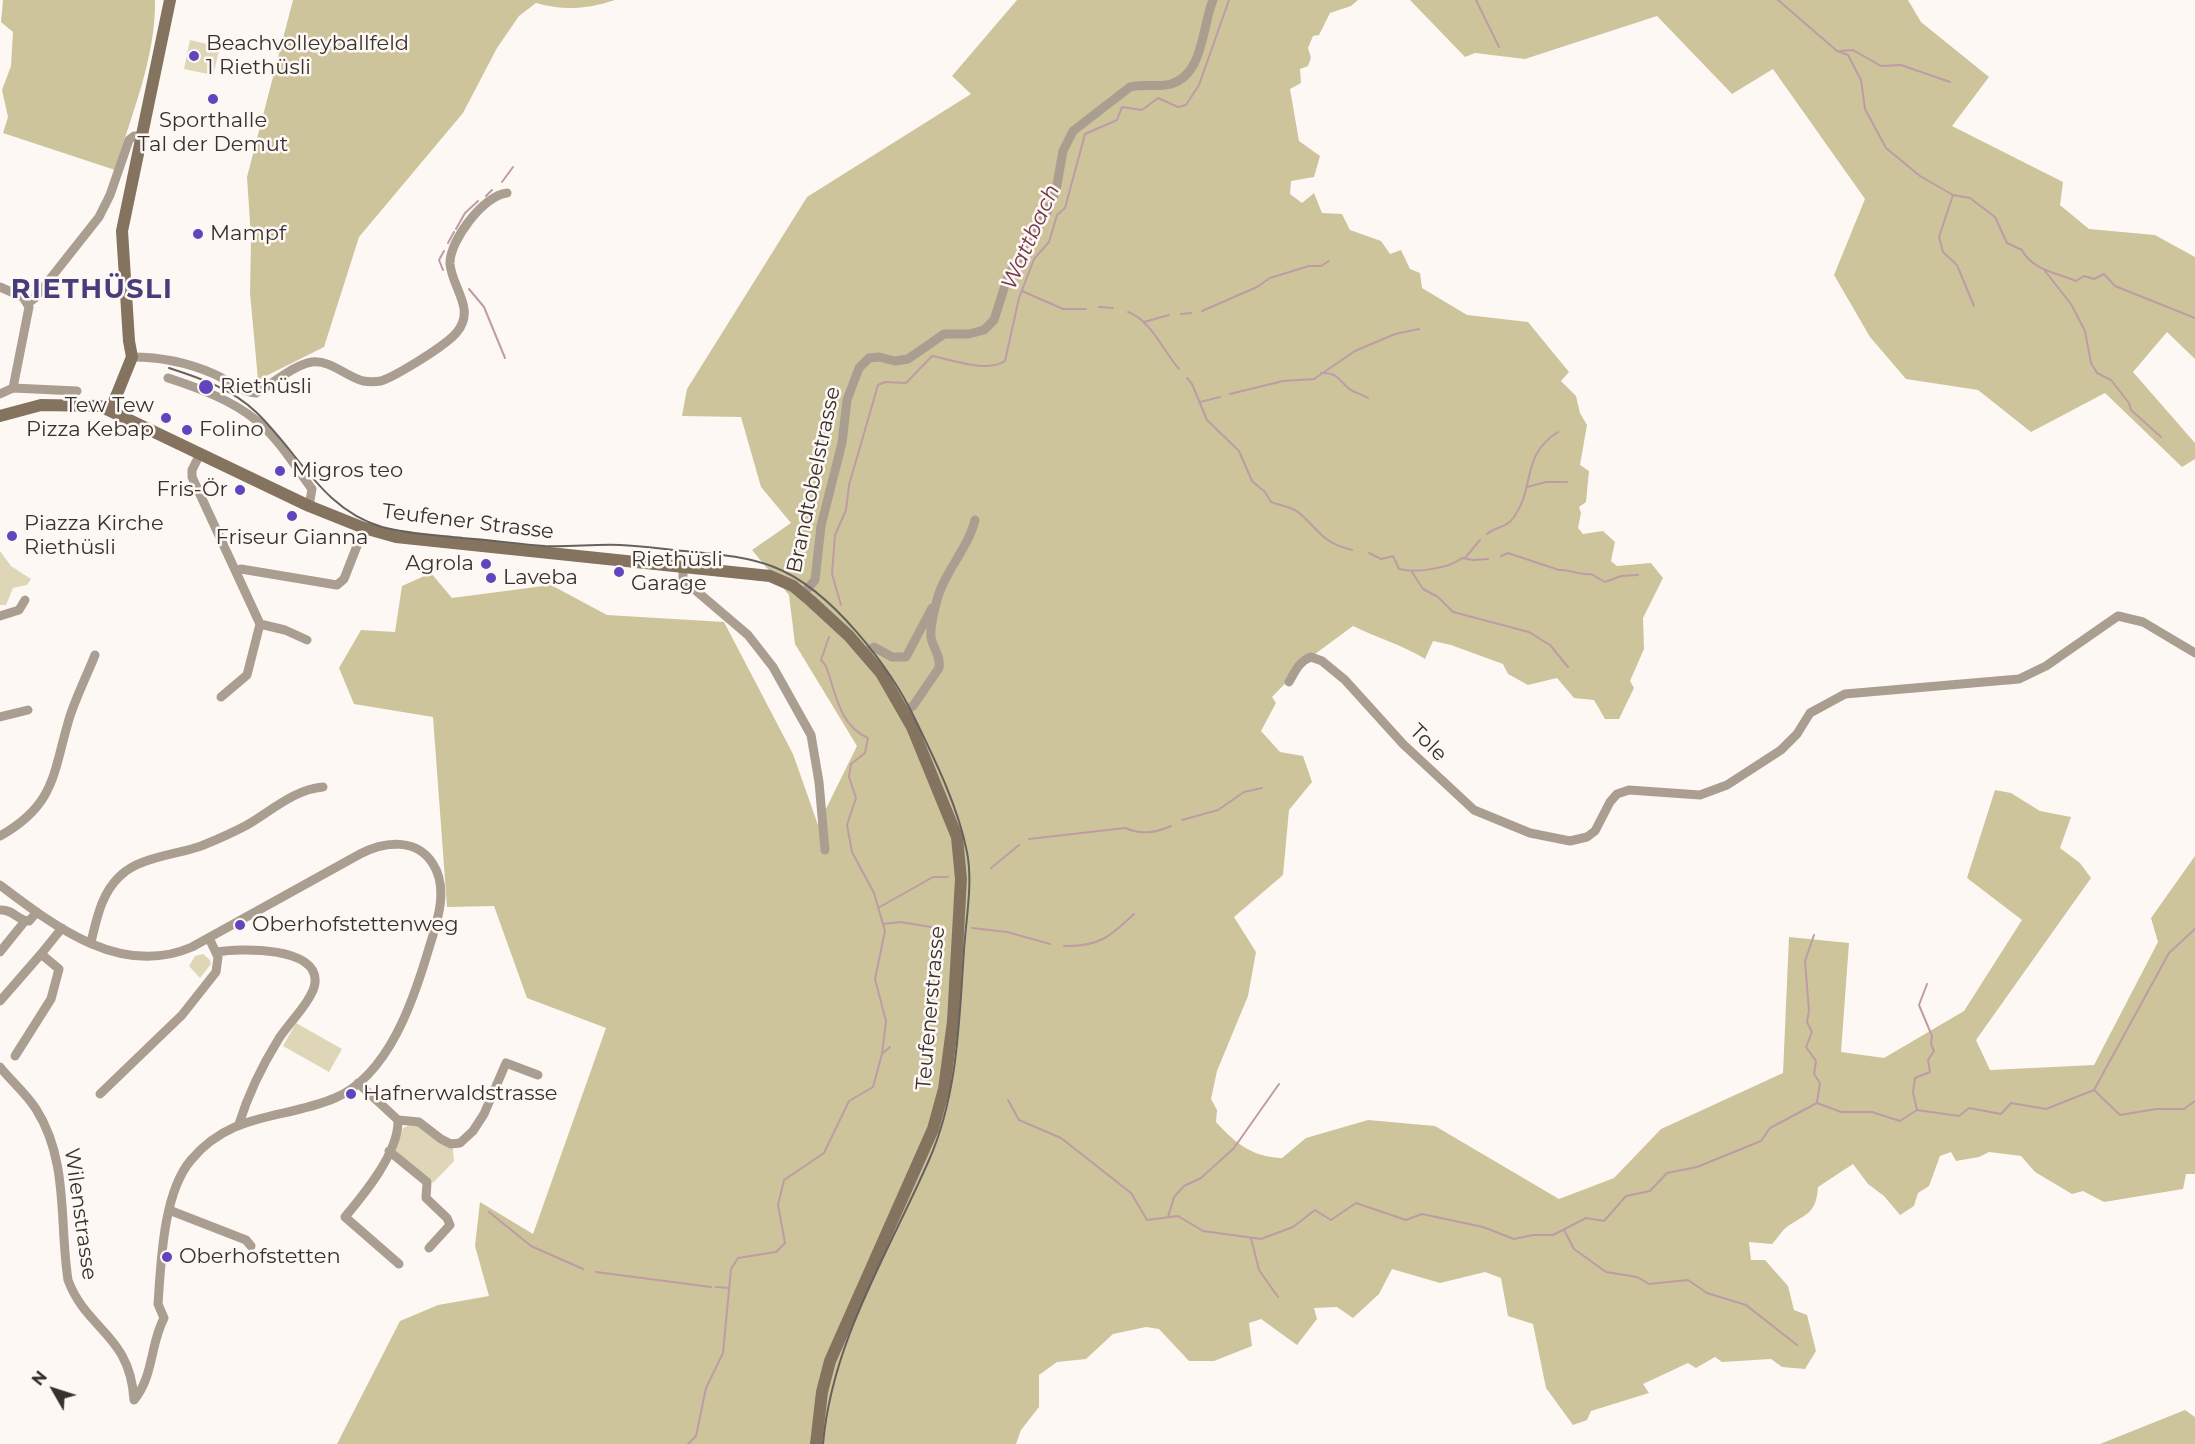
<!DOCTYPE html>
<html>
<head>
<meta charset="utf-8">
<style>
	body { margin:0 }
	#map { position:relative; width:2195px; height:1444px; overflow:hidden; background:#fef8f5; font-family:Montserrat,sans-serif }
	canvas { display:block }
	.north { position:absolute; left:24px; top:1360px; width:60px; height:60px; -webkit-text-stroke:4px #fef8f5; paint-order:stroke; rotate:309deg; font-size:16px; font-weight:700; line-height:24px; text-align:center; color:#38322f }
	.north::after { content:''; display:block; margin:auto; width:21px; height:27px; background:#38322f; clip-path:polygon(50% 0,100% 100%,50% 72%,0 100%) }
</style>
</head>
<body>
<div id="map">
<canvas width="2195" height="1444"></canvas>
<div class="north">N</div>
</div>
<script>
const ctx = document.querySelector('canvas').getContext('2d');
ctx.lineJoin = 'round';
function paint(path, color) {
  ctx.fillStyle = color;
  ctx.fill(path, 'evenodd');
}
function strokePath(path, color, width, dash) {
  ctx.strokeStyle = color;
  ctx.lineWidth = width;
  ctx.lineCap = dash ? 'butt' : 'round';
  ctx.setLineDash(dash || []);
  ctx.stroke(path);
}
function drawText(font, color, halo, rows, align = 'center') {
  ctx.font = font + ' Montserrat,sans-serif';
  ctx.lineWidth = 5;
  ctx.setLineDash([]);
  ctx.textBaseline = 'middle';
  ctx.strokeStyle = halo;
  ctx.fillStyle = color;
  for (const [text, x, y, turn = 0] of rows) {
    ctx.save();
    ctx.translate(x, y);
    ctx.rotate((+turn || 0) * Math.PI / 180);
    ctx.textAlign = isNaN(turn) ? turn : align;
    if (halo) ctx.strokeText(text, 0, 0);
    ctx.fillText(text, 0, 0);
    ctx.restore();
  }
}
paint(new Path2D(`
	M190 40 220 47 213 75 184 69Z
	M0 551 11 566 31 579 27 585 13 588 6 605H0Z
	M203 954 210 960 211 964 200 978 189 966 195 956Z
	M296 1023 342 1049 329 1072 283 1046Z
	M414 1123 439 1142 453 1149 454 1161 433 1183 395 1150 403 1128Z`), '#ded6b6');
paint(new Path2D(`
	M3 0H155C156 58 131 115 115 170L3 133 8 117 2 90 11 66 13 32 1 22Z
	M293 0H615C588 9 564 11 536 3L519 16 497 48 463 113 359 237 324 347 258 380 250 293 251 238 247 177Z
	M1017 0H1358L1351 6 1330 13 1319 35 1313 36 1308 48 1311 58 1308 66 1300 69 1301 83 1290 89 1299 141 1320 156 1314 177 1291 181 1290 194 1302 203 1314 193 1322 213 1342 214 1350 230 1381 241 1390 254 1401 250 1410 269 1420 273 1422 288 1467 315 1528 322 1569 372 1561 381 1576 396 1580 413 1587 425 1580 465 1589 471 1586 502 1579 507 1581 513 1578 528 1583 534 1603 531 1615 542 1611 561 1617 566 1651 563 1663 578 1643 618 1644 649 1630 681 1634 688 1619 719H1605L1594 700 1574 698 1557 678 1528 685 1508 674 1503 664 1451 645 1433 641 1425 659C1403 645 1377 638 1353 626L1311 657 1272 697 1276 703 1261 731 1280 752 1303 756 1312 782 1289 810 1283 875 1234 917 1256 952 1248 996 1217 1071 1211 1099 1217 1110 1216 1122C1236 1144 1253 1157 1282 1158L1306 1138 1368 1120 1435 1126 1559 1199 1614 1178 1661 1129 1783 1073 1789 937 1849 943 1841 1052 1884 1058 1964 1011 2022 920 1967 878 1995 790 2011 793 2040 811 2071 817 2060 848 2080 863 2091 878 1976 1040 1990 1070 2094 1065 2158 942 2151 918 2195 856V1174H2186L2183 1189 2104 1202 2083 1191 2072 1194 2035 1172 2021 1156 1989 1152 1979 1157 1956 1161 1951 1152 1940 1156 1929 1186 1918 1193 1914 1206 1900 1215 1884 1196 1868 1184 1853 1164 1818 1187C1816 1213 1808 1213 1788 1226 1782 1230 1777 1239 1772 1244L1749 1242 1751 1260H1765L1788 1286 1794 1310 1807 1315 1816 1351 1805 1369 1782 1367 1771 1359 1722 1362 1715 1357 1696 1368 1688 1363 1643 1384 1649 1393 1591 1411 1587 1420 1573 1425 1546 1388 1533 1324 1508 1316 1501 1278 1485 1272 1440 1283 1392 1269 1379 1294 1353 1318 1337 1307 1314 1308 1317 1319 1297 1345 1261 1319 1249 1323 1252 1346 1214 1361H1189L1159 1329 1146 1327 1113 1334 1086 1359 1057 1362 1039 1375V1407L1021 1430 1016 1444H337L400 1321 438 1305 489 1296 475 1246 480 1202 533 1234 606 1028 527 998 494 906 447 907 433 717 354 704 339 668 361 630 395 632 402 586 431 573 452 598 551 585 607 615 724 622 793 754 818 825 857 746 795 644 789 595 752 550 791 523 761 487 741 417 682 416 687 389 807 197 971 94 952 76Z
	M1410 0H1908L1921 22 1989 77 1952 126 2063 182 2060 205 2089 229 2155 235 2195 257V359L2167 332 2133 372 2195 443V459L2182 467 2105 393 2031 432 1978 390 1906 379 1870 337 1834 275 1865 199 1773 69 1732 94 1657 16 1525 59 1475 53 1465 57Z
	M2185 1410 2195 1417V1444H2100Z`), '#cdc49c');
strokePath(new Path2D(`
	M1476 0 1499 47
	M1778 0 1837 51 1848 55 1861 80 1865 109 1886 148 1920 176 1953 195 1970 198 1995 217 2007 243 2022 250C2032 270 2057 273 2076 281L2084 276 2094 279 2104 274 2115 286 2195 318
	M1840 51 1853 50 1881 66 1901 65 1950 82
	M502 182 513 167
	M1953 195 1939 237 1943 252 1957 265 1974 306
	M486 196 492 190
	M456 229 465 213 478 201
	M448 243 454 232
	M443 270 439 260 444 251
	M2045 271 2071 304 2085 331 2091 363 2097 373 2111 380 2129 403 2131 410 2161 437
	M469 289 484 307 505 358
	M1022 291 1063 309H1086
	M1099 307 1113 308
	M1202 311 1257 287 1270 278 1309 266H1321L1329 261
	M1128 312C1150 319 1164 352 1179 369
	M1181 314 1191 313
	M1144 322 1169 315
	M1321 373C1342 372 1340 386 1355 392 1360 394 1363 395 1368 398
	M1187 378 1192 384 1207 420 1239 451 1252 481 1265 492 1271 502C1279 505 1292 507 1298 512 1320 530 1320 542 1352 550
	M1230 394 1283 381 1314 379 1355 351 1395 334 1419 329
	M1200 402 1220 397
	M1527 487 1546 482H1567
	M1487 534C1496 526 1507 528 1514 517 1536 486 1520 456 1558 432
	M1369 553 1381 559 1393 556 1399 569C1414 573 1449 569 1462 558L1473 560 1488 559
	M1501 556 1508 553 1559 570C1571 569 1579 576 1591 574L1605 582 1621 576 1638 575
	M1465 558 1480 540
	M1412 572 1423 589 1438 597 1453 612 1529 632 1550 645 1568 667
	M841 605 832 574 835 535 846 510 849 485 878 385 885 382 906 383 932 356C953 360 987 373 1005 361L1019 298 1034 259 1049 242 1057 215 1065 208 1085 134 1117 120 1122 107 1142 110 1158 98 1178 107 1186 105 1199 85 1229 0
	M1182 820 1218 810 1244 792 1262 788
	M1029 839 1125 828C1142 835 1155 833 1171 826
	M991 868 1019 845
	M878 908 933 877H948
	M883 924 900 922 931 927
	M972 928 1007 932 1050 944
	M1814 935 1805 961 1809 1011 1807 1022 1812 1032 1806 1047 1816 1061 1814 1074 1820 1083 1817 1102
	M1064 946C1098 947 1110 937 1134 914
	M883 1053 890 1047
	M2094 1090 2169 953 2195 929
	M1008 1100 1019 1120 1061 1138 1131 1193 1147 1220 1178 1216 1203 1231 1261 1239 1293 1227 1315 1210 1331 1220 1356 1203 1406 1220 1422 1214 1483 1227 1514 1239 1533 1235H1553L1586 1218 1604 1221 1626 1196 1650 1191 1667 1173 1697 1167 1761 1141 1770 1128 1817 1103 1841 1112H1872L1900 1121 1917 1110 1959 1116 1969 1108 2001 1114 2011 1103 2046 1109 2094 1090 2120 1115 2156 1109H2184L2195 1101
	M1917 1110 1913 1092 1915 1078 1930 1072 1928 1060 1934 1051 1931 1044 1932 1036 1919 1005 1927 984
	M489 1212 531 1246 583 1269
	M1168 1217 1174 1197 1184 1186 1201 1178 1234 1148 1279 1084
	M1564 1230 1574 1249 1606 1272 1637 1277 1649 1284 1688 1280 1707 1293 1746 1305 1797 1345
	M1251 1238 1259 1270 1278 1297
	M596 1272 711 1287
	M716 1287 729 1288
	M688 1444 696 1436 706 1388 723 1353 731 1269 738 1258 776 1252 785 1243 778 1205 784 1180 824 1153 849 1101 873 1087 882 1054 886 1021 875 979 885 931 874 893 852 852 847 825 856 798 849 777 851 764 865 753 868 738C839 725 836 694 826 666L821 660 829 637`), '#be9ca5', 2);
strokePath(new Path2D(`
	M0 287 23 297 29 307 13 388
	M28 303 35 298 99 217 110 195 129 140 134 136H141
	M132 357C161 357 187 362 214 374 228 380 241 392 256 393 273 384 293 365 312 362 331 360 345 376 363 381 369 382 375 382 381 381 396 376 447 345 457 332 476 309 452 288 450 264 449 241 484 195 507 193
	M168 378C199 388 231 400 256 420 278 438 295 466 312 489L309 506
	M0 394 13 388 77 391
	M200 454 192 470V477L260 624 247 675 221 697
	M683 566V578L687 583 748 635 773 667 811 735 819 782 825 850
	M236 571 241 569 337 585 344 579 364 528
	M803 594 815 580 821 526 842 443 847 400 859 368 869 358 879 357 895 361 908 359 944 334H969L984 330 994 320 1008 276 1047 212 1056 190 1063 151 1073 131 1130 87C1144 83 1158 88 1171 84 1204 74 1202 26 1213 0
	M0 616 19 610 25 600
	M260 624 285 630 307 640
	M865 653 874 647 892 657H906L932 608
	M1289 682C1295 672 1299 661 1311 657L1322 661 1345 680 1403 744 1474 810 1530 833 1570 841 1587 837 1595 831 1610 802 1617 794 1629 790 1700 795 1727 785 1781 750 1797 734 1810 713 1845 694 2019 679 2046 666 2118 616 2143 622 2195 653
	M904 712 913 706 939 668C941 655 933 649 931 637 930 626 934 611 937 600 944 572 968 549 975 520
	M0 717 28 710
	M0 836C57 804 53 771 70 716 77 695 87 675 95 655
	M0 885C54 926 121 978 192 947L360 854C385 841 417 838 433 864 449 889 437 922 429 948 414 999 389 1075 335 1098 283 1120 232 1111 191 1160 163 1193 161 1262 158 1304L164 1318C150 1344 154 1376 134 1400
	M0 910C13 909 18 921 29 921L37 912
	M91 942C97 918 101 894 120 876 139 857 176 855 201 846 216 840 232 833 247 825 271 811 295 789 323 787
	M0 952 25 921
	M217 952C239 948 319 946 315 983 313 1000 287 1025 278 1040 262 1066 248 1095 239 1124
	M0 1001 41 954
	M15 1056 51 999 59 969 41 954 62 928
	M0 1067C11 1081 26 1093 36 1109 69 1161 59 1222 68 1280 87 1331 130 1334 134 1400
	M358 1083 398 1120 419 1122 441 1139 451 1144 460 1143 473 1131 484 1114 506 1063 538 1075
	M100 1094 182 1015 216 972 218 957 209 938
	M398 1120C399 1152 365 1193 345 1217L399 1264
	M389 1151 427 1182 426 1198 447 1218 450 1225 429 1248
	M169 1210 246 1240 251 1246`), '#aa9e90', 9);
strokePath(new Path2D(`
	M111 409 132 357 129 341 122 231 170 0
	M0 416 41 405 100 406 309 506 364 528 396 537 770 576 793 586 811 601 849 636 881 673 912 727 957 837 961 879 953 1021 944 1089 933 1129 830 1361 822 1392 816 1444`), '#84735e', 12);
strokePath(new Path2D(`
	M169 368C200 378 232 389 256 412 299 453 322 509 382 527 408 534 436 535 463 538 491 540 518 544 545 546 570 547 595 544 620 545 642 546 663 549 685 551 715 554 746 556 774 567 831 589 891 668 916 721 936 762 958 807 967 852 973 884 966 918 964 950 959 1022 958 1094 929 1160 888 1254 832 1341 823 1444`), '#67615e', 2);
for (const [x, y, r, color] of [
	[194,56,6,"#6045bd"],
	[213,99,6,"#6045bd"],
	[198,234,6,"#6045bd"],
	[206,387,8,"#6045bd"],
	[166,418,6,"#6045bd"],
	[187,430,6,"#6045bd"],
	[280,471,6,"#6045bd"],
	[240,490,6,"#6045bd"],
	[292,516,6,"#6045bd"],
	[12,536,6,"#6045bd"],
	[486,564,6,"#6045bd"],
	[619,572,6,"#6045bd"],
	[491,578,6,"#6045bd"],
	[240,925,6,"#6045bd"],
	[351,1094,6,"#6045bd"],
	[167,1257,6,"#6045bd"]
]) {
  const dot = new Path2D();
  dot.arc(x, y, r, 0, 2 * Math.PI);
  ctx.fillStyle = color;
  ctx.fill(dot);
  strokePath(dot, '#fef8f5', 2);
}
drawText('21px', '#38322f', '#fef8f5', [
	["Beachvolleyballfeld",206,44],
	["1 Riethüsli",206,68],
	["Sporthalle",213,121,"center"],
	["Tal der Demut",213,145,"center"],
	["Mampf",210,234],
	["Riethüsli",220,387],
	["Tew Tew",154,406,"right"],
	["Pizza Kebap",154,430,"right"],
	["Folino",199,430],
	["Migros teo",292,471],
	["Fris-Ör",228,490,"right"],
	["Piazza Kirche",24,524],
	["Riethüsli",24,548],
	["Friseur Gianna",292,538,"center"],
	["Riethüsli",631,560],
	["Garage",631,584],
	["Agrola",474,564,"right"],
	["Laveba",503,578],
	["Oberhofstettenweg",252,925],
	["Hafnerwaldstrasse",363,1094],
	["Oberhofstetten",179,1257]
], 'left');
drawText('21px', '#38322f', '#fef8f5', [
	["Brandtobelstrasse",814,480,-78],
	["Teufener Strasse",468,522,7],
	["Tole",1428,743,45],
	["Teufenerstrasse",931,1008,-85],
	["Wilenstrasse",80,1214,82]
]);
drawText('italic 22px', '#743a4d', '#fef8f5', [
	["Wattbach",1031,237,-66]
]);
ctx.letterSpacing = '1.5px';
drawText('bold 27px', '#463d7a', '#fef8f5', [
	["RIETHÜSLI",92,290]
]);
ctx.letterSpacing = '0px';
</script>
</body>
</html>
